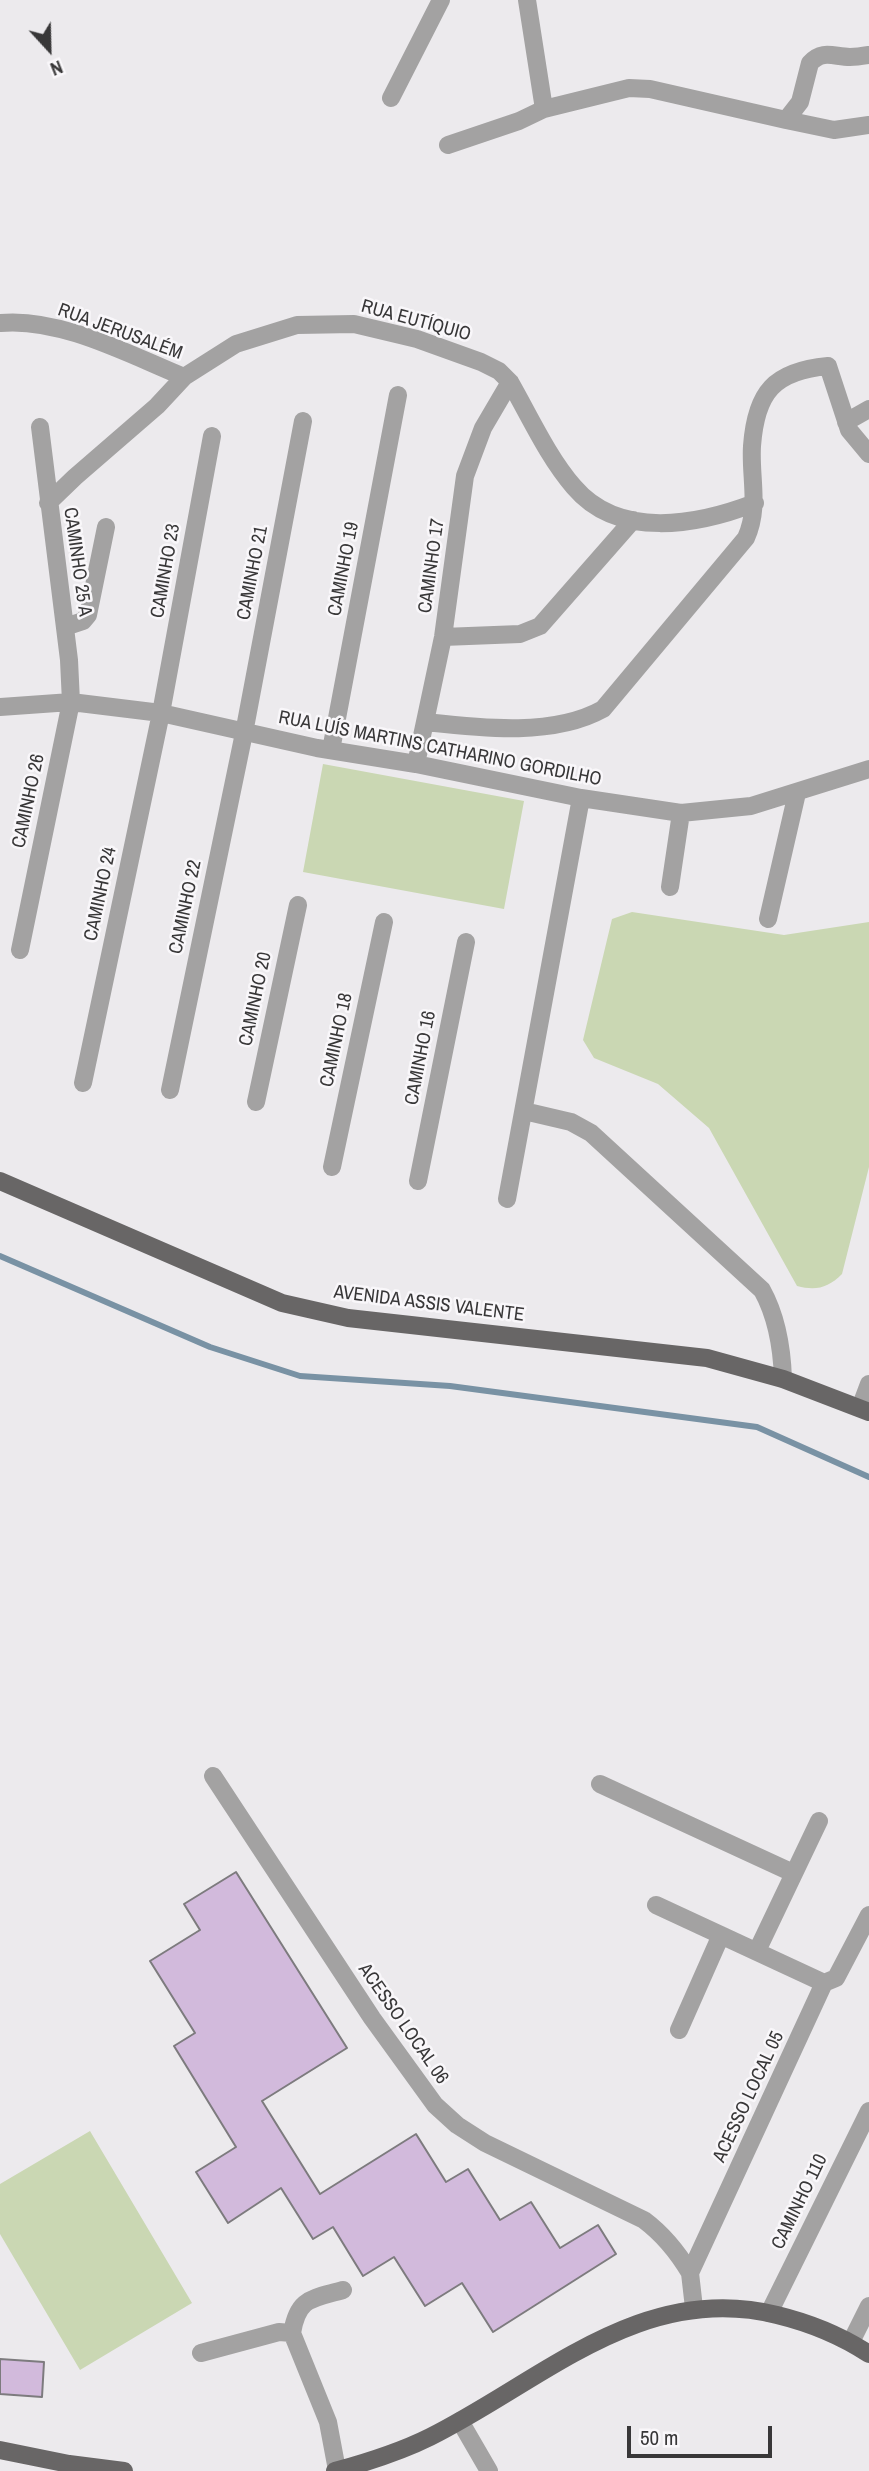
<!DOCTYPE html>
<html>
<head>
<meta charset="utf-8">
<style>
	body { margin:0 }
	#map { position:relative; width:869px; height:2471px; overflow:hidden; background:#eceaed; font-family:"Archivo Narrow",sans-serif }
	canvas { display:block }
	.north { position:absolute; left:14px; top:14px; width:70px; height:70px; -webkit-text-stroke:5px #f9f7fa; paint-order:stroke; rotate:158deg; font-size:19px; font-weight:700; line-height:28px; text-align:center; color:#383738 }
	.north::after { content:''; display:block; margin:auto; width:24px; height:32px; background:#383738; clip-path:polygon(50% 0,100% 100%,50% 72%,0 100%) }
	.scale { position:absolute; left:627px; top:2426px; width:145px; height:32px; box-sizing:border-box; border:4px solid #383738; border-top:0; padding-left:9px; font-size:21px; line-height:24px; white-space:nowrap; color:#383738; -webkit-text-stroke:5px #f9f7fa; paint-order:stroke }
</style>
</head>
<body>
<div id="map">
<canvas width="869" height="2471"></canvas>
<div class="north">N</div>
<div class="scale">50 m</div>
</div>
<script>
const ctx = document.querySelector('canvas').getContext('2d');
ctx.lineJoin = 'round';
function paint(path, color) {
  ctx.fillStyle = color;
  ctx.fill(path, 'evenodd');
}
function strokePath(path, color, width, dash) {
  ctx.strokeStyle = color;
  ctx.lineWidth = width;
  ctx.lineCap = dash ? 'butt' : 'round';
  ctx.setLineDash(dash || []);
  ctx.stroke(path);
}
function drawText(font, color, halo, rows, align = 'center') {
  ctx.font = font + ' "Archivo Narrow",sans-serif';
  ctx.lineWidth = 5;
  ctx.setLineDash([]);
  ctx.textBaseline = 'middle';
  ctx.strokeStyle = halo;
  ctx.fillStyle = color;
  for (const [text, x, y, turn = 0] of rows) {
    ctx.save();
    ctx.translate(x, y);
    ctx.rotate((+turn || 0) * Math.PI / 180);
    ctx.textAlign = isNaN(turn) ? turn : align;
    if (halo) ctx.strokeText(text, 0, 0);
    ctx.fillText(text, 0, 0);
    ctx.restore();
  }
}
paint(new Path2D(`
	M323 764 524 801 504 909 303 872Z
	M632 912 784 935 869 922V1167L842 1274C828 1288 816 1291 797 1286L709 1128 658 1084 594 1058 583 1040 612 919Z
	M90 2131 192 2303 80 2370 0 2234V2184Z`), '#cad7b3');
strokePath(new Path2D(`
	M0 1256 210 1347 300 1376 450 1386 757 1427 869 1477`), '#7992a4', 6);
const building = new Path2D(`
	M236 1872 347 2048 262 2101 320 2194 416 2134 446 2182 468 2169 500 2220 531 2202 560 2248 598 2225 616 2254 493 2332 462 2283 425 2306 394 2257 363 2276 333 2227 313 2239 281 2188 228 2223 196 2172 236 2147 174 2046 195 2033 150 1961 200 1930 184 1904Z
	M0 2359 44 2362 42 2397 0 2394Z`);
paint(building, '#d2badc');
strokePath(building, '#7d7b7e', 2);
strokePath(new Path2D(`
	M527 0 544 109
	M391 98 441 0
	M786 120 834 130 869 125
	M448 145 519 121 544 109 629 88 650 89 786 120 800 102 810 63C823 49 834 57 850 57 857 57 863 56 869 55
	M0 323C60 317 130 355 184 377
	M846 422 869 409
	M48 503 75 477 157 406 184 377 236 344 297 325 354 324 417 339 481 362 499 371 510 382C530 417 548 457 574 487 619 540 698 525 755 503
	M65 627 83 621 88 615 106 527
	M443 637 520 634 540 626 633 520
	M0 707 71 702 161 713 317 748 416 764 581 798 681 813 751 806 869 769
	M425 722C480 728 553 737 603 709L746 538C760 507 750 478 752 446 756 392 774 371 828 366L849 430 869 454
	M331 750 398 395
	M416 764 443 637 465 476 483 428 510 382
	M670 887 681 813
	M768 919 797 793
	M20 950 71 702 69 660 40 427
	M83 1083 161 713 212 436
	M170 1090 244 733 303 421
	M256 1102 298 905
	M524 1111 571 1122 591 1133 762 1290C777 1317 782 1348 783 1379
	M332 1167 384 922
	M418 1181 466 942
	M507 1199 581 798
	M860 1408 869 1384
	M213 1776 372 2018 435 2105 457 2125 485 2143 644 2220C664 2235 677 2251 690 2273
	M600 1784 793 1873
	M656 1905 824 1983
	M757 1951 819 1821
	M679 2030 721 1935
	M694 2308 690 2273 824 1983 836 1978 869 1915
	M769 2313 869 2111
	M292 2333C298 2297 312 2299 343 2290
	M851 2342 869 2306
	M201 2353 279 2332 292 2333 328 2422 337 2470
	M460 2421 489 2471`), '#a3a2a2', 18);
strokePath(new Path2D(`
	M0 1181 282 1303 348 1318 707 1358 783 1379 869 1412
	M0 2450 69 2464 124 2471
	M335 2471C368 2462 400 2452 430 2437 542 2381 642 2281 777 2315 810 2323 840 2335 869 2354`), '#686666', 18);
drawText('19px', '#383738', '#f9f7fa', [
	["RUA EUTÍQUIO",416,321,15],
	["RUA JERUSALÉM",120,332,20],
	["CAMINHO 25 A",77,562,82],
	["CAMINHO 17",432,566,-82],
	["CAMINHO 19",344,569,-79],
	["CAMINHO 23",166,571,-80],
	["CAMINHO 21",253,573,-79],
	["RUA LUÍS MARTINS CATHARINO GORDILHO",440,749,11],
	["CAMINHO 26",29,801,-78],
	["CAMINHO 24",101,894,-78],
	["CAMINHO 22",186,907,-78],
	["CAMINHO 20",256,999,-78],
	["CAMINHO 18",337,1040,-78],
	["CAMINHO 16",421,1058,-79],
	["AVENIDA ASSIS VALENTE",429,1304,7],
	["ACESSO LOCAL 06",403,2024,55],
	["ACESSO LOCAL 05",749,2097,-65],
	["CAMINHO 110",800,2202,-64]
]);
</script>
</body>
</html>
